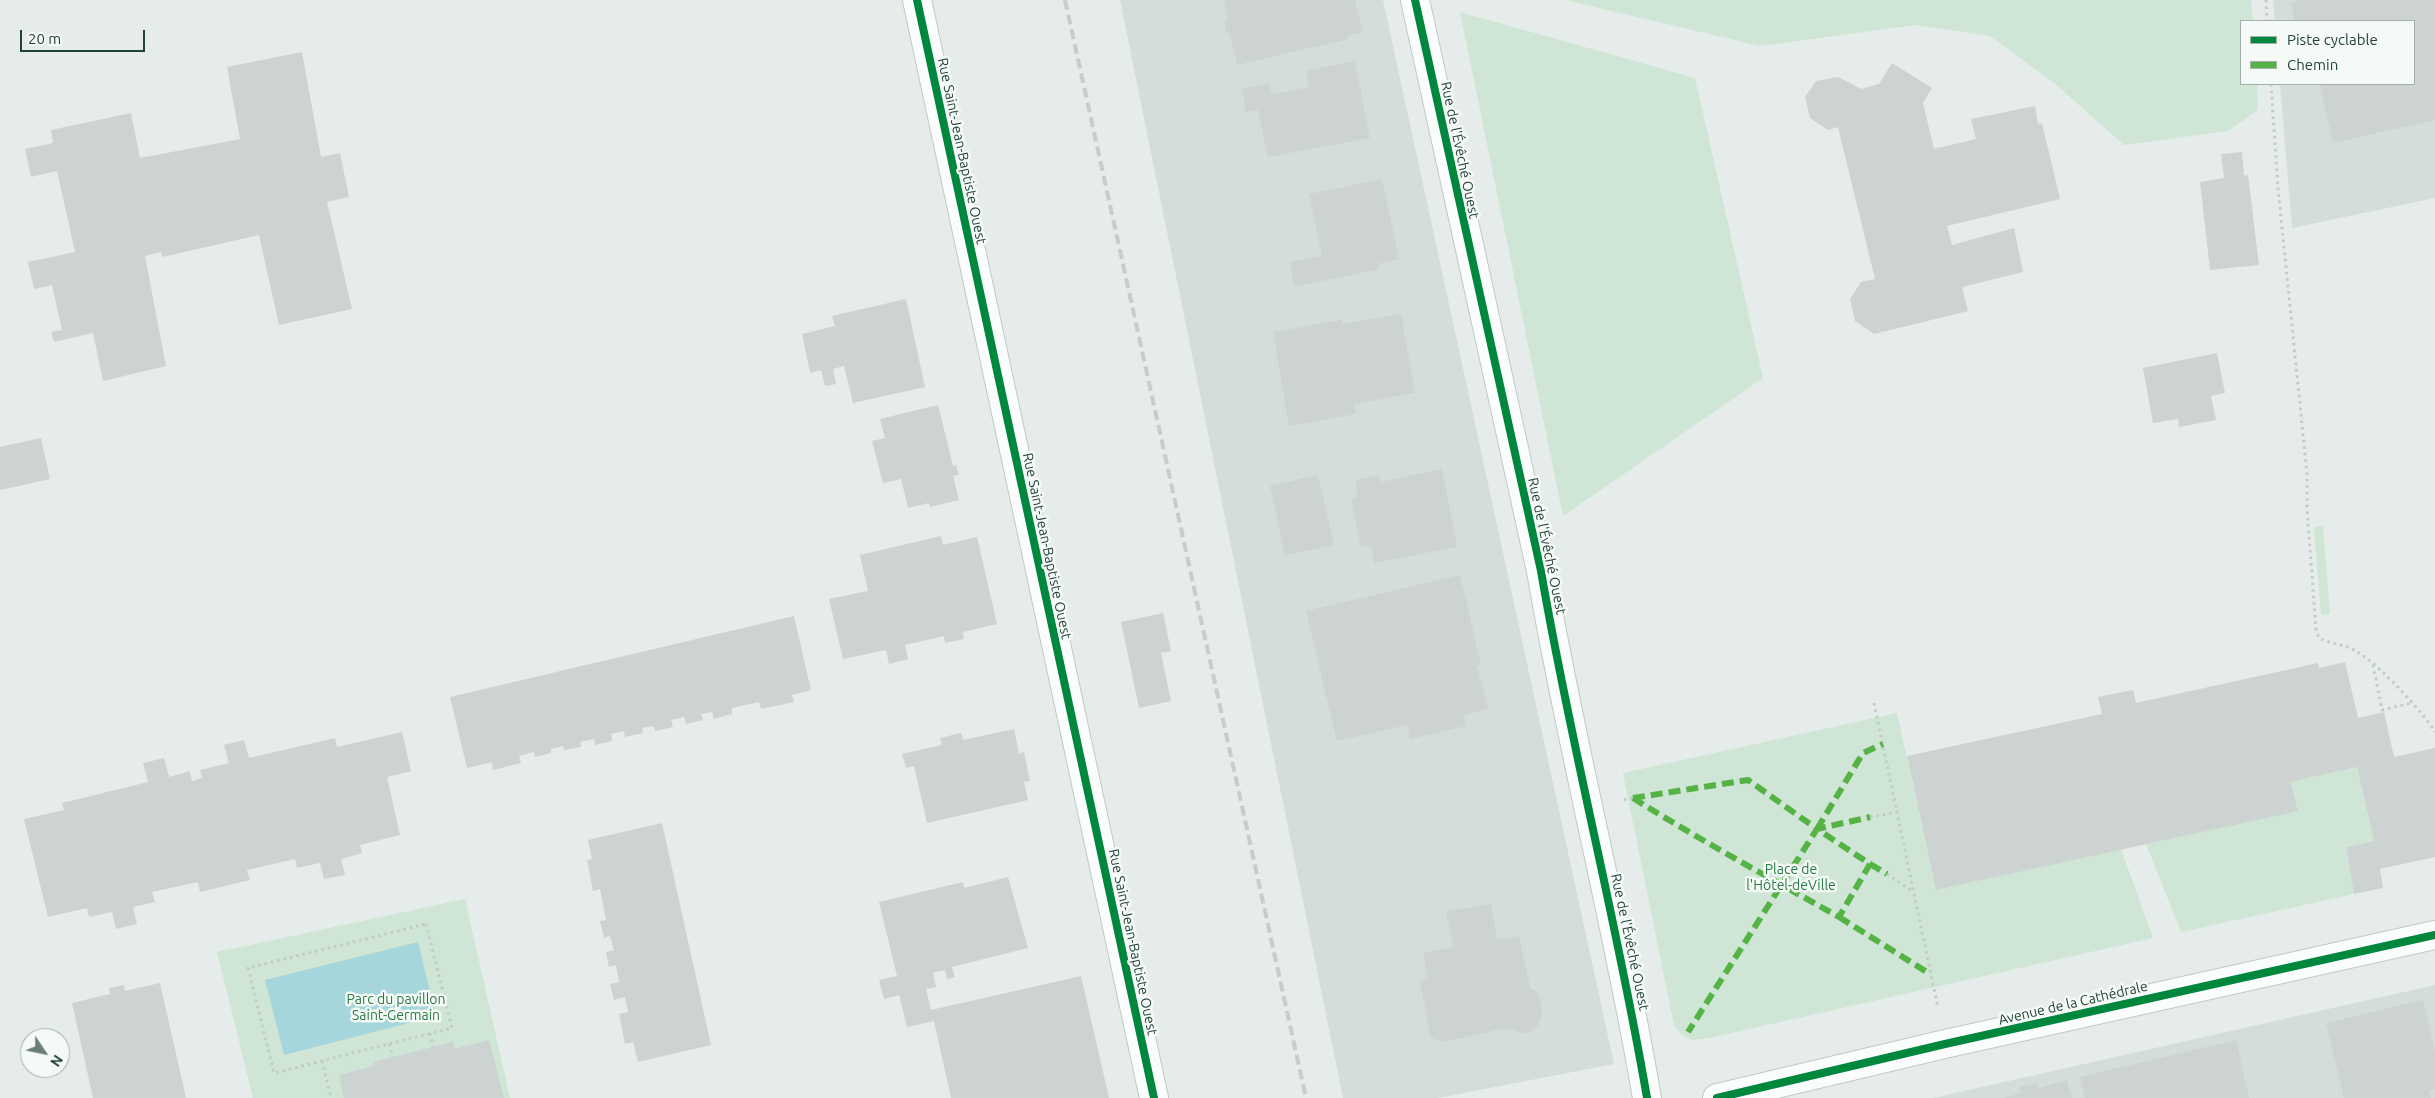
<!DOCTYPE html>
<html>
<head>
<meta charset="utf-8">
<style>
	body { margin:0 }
	#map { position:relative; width:2435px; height:1098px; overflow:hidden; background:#e6ece9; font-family:Ubuntu,sans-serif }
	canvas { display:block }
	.legend { position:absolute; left:2240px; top:20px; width:175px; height:65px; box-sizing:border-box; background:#f5faf7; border:1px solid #a1b0aa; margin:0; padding:6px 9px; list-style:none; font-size:15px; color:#224137 }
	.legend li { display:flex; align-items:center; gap:10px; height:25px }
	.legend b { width:25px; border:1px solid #a1b0aa }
	.north { position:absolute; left:20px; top:1028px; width:50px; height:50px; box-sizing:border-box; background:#f5faf7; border:1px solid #a1b0aa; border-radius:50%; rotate:124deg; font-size:14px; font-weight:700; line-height:20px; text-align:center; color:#224137 }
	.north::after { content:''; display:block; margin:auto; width:18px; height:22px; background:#677d75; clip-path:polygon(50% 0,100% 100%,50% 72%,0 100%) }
	.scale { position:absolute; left:20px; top:30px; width:125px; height:22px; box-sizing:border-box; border:2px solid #224137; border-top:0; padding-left:6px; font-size:15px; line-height:18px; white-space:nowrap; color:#224137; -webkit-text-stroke:4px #f5faf7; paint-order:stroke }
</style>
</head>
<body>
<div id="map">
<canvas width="2435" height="1098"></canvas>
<ul class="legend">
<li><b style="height:6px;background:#00873e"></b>Piste cyclable</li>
<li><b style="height:6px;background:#55b346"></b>Chemin</li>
</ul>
<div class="north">N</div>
<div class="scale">20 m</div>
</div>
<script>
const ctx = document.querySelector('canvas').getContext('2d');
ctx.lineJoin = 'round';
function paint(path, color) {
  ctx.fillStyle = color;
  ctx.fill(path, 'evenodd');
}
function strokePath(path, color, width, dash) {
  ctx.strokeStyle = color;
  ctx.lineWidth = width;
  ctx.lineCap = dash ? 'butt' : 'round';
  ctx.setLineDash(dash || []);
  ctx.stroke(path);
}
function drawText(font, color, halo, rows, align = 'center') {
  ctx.font = font + ' Ubuntu,sans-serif';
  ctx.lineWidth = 5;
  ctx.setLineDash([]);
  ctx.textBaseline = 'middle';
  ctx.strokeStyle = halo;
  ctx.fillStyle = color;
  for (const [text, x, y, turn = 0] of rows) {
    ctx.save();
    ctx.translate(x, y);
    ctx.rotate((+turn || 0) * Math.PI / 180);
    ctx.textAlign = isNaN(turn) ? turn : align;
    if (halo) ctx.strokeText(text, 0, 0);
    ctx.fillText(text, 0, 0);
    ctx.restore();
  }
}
paint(new Path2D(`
	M1120 0H1383L1614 1064 1438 1098H1343Z
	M2273 0H2435V198L2292 228 2280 84H2414V21H2275Z
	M2435 985V1098H1933Z`), '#d4ddd9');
paint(new Path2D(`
	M1565 0H2251L2253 21H2241V84H2257L2258 110 2228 131 2124 145 2053 82 1990 36 1916 25 1760 46Z
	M1460 12 1695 78 1763 378 1563 516Z
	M2323 526 2330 614 2321 615 2314 527Z
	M1897 713 1936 890 2121 849 2153 938 1709 1038 1692 1040 1681 1034 1674 1025 1623 773Z
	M2357 767 2374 841 2346 847 2354 894 2181 932 2146 844 2298 810 2291 782Z
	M465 899 510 1098H253L217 952Z`), '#cfe5d5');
paint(new Path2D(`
	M418 942 436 1016 284 1055 265 980Z`), '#a5d6db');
paint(new Path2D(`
	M1224 0H1355L1363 32 1347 36 1348 39 1237 65 1230 33 1227 34 1224 20 1228 19Z
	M2301 0H2435V120L2333 143 2320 84H2414V21H2295L2291 2Z
	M302 52 321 157 340 153 349 197 327 202 352 309 279 325 259 235 162 257 161 252 145 256 166 366 103 381 93 333 54 342 51 332 62 330 52 285 34 289 28 262 75 252 57 171 31 177 25 149 53 143 51 130 131 113 140 158 240 139 227 67Z
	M1355 61 1370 138 1268 157 1258 110 1246 112 1242 89 1269 83 1271 94 1309 87 1306 71Z
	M1892 63 1932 88 1923 103 1934 149 1976 139 1971 119 2035 106 2038 124 2042 123 2060 199 1947 226 1952 245 2014 228 2023 272 1962 287 1968 311 1874 334 1855 321 1850 299 1861 282 1875 279 1838 127 1828 130 1810 118 1805 97 1816 81 1838 77 1861 89 1879 84Z
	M2242 152 2244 176 2248 175 2259 265 2210 270 2200 182 2224 178 2221 154Z
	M1382 179 1399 259 1378 264 1379 269 1294 287 1290 262 1322 256 1309 194Z
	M906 299 925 387 853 403 844 366 833 369 836 384 825 386 821 370 810 373 802 334 835 326 832 316Z
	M1401 314 1415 393 1354 404 1356 414 1289 426 1273 332 1342 320 1343 324Z
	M2217 353 2225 393 2211 396 2216 420 2179 427 2178 419 2153 423 2143 368Z
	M938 405 953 466 956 465 959 475 953 476 959 500 930 507 929 503 908 508 901 479 883 483 872 441 885 438 880 419Z
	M41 438 50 479 0 490V447Z
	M1442 469 1457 547 1374 563 1371 545 1361 547 1351 499 1358 497 1355 480 1380 475 1381 482Z
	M1318 475 1334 545 1285 555 1270 486Z
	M941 536 943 545 977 537 997 624 963 632 964 639 945 643 944 636 905 645 908 659 889 664 886 650 843 659 829 599 868 591 860 555Z
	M1460 575 1481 665 1477 666 1488 709 1464 715 1466 726 1410 739 1407 725 1337 741 1306 611Z
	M1163 613 1171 651 1161 653 1171 701 1139 708 1121 622Z
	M794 616 811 690 792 695 794 702 761 709 759 702 732 708V714L714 719 712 712 701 714 703 720 686 724 684 717 671 720 673 727 655 731 654 726 642 728 643 733 625 737 624 731 611 734 612 741 595 745 594 739 580 742 581 747 564 750 563 746 551 749V753L535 757 534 752 519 756 521 763 493 770 492 762 467 768 450 697Z
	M2345 662 2358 718 2384 712 2394 757 2435 748V857L2380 869 2383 888 2354 894 2346 847 2374 841 2357 767 2291 782 2298 811 1936 890 1907 756 2102 714 2098 697 2133 690 2136 703 2318 663 2319 668Z
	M1014 729 1019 754 1024 752 1030 781 1024 782 1028 800 927 823 914 766 906 768 902 754 942 745 940 738 961 733 963 740Z
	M402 732 411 771 387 777 400 835 360 845 362 853 341 859 345 875 324 879 320 863 297 868 295 859 247 870 250 880 200 892 198 882 152 892 155 902 133 907 137 924 116 929 112 912 89 917 87 908 48 917 24 819 64 810 62 803 148 782 143 763 164 758 169 777 190 771 192 781 202 778 200 770 229 763 224 745 244 740 249 758 335 738 337 747Z
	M662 823 711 1045 638 1062 633 1042 625 1044 619 1014 628 1012 625 997 614 1000 610 984 619 982 616 965 609 967 606 952 614 950 610 936 604 938 600 921 606 920 600 889 593 891 587 860 592 859 588 840Z
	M1008 877 1028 948 952 967 955 977 947 979 945 970 933 973 936 987 926 989 931 1010 1081 976 1109 1098H951L934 1021 907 1027 899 995 884 999 879 980 897 976 879 902 963 882 964 888Z
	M1491 904 1497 940 1519 936 1530 988 1537 992 1541 1002 1542 1016 1538 1025 1530 1032 1521 1033 1506 1028 1444 1042 1431 1038 1420 981 1428 979 1423 953 1453 947 1446 911Z
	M160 983 186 1098H93L72 1003 110 994 109 988 124 985 125 991Z
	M2423 1000 2435 1051V1089L2429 1091 2431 1098H2344L2326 1023Z
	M489 1040 504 1098H344L339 1075 374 1066 373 1062 453 1042 455 1049Z
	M2236 1040 2249 1098H2085L2080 1077Z
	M2067 1080 2072 1098H2004L2021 1093 2020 1087 2038 1083 2039 1088Z`), '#cdd3d0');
const secondary = new Path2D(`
	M917 0 1154 1098
	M1415 0 1541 571C1571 747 1617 921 1647 1098
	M1717 1098 1945 1044 2435 935`);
strokePath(secondary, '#c1c9c6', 30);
strokePath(new Path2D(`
	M2266 0 2267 21
	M2271 84 2278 188 2307 474V508L2316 629 2319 638C2332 645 2347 644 2359 653 2379 665 2424 713 2435 732
	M2373 665 2382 710 2412 703
	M1874 703 1938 1008
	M1624 800 1633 798
	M1870 817 1897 812
	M1887 874 1913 892
	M426 924 452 1028 274 1073 248 968Z
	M430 1033 433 1047
	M389 1044 393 1057
	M322 1061 331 1098`), '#c2cbc7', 3, [2.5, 4]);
strokePath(secondary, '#fbfcfc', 28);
strokePath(new Path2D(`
	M1065 0 1306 1098`), '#c7cdca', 4, [10, 5]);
strokePath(new Path2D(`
	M1633 798C1700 840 1770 878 1839 917L1870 864 1817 829 1688 1032
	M1633 798 1748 780 1817 829 1870 817
	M1817 829 1863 753 1883 744
	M1870 864 1887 874
	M1839 917 1930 974`), '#55b346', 6, [12, 6]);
strokePath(new Path2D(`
	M917 0 1154 1098
	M1415 0 1541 571C1571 747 1617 921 1647 1098
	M1717 1098 1945 1044 2435 935`), '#00873e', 8);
drawText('14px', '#224137', '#f5faf7', [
	["Rue de l'Évêché Ouest",1460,150,78],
	["Rue Saint-Jean-Baptiste Ouest",962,151,78],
	["Rue Saint-Jean-Baptiste Ouest",1047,546,78],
	["Rue de l'Évêché Ouest",1547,546,78],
	["Rue Saint-Jean-Baptiste Ouest",1133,942,78],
	["Rue de l'Évêché Ouest",1630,942,78],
	["Avenue de la Cathédrale",2073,1003,-13]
]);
drawText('14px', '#2a7a46', '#f5faf7', [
	["Place de",1791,869],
	["l'Hôtel-deVille",1791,885],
	["Parc du pavillon",396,999],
	["Saint-Germain",396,1015]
]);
</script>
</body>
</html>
